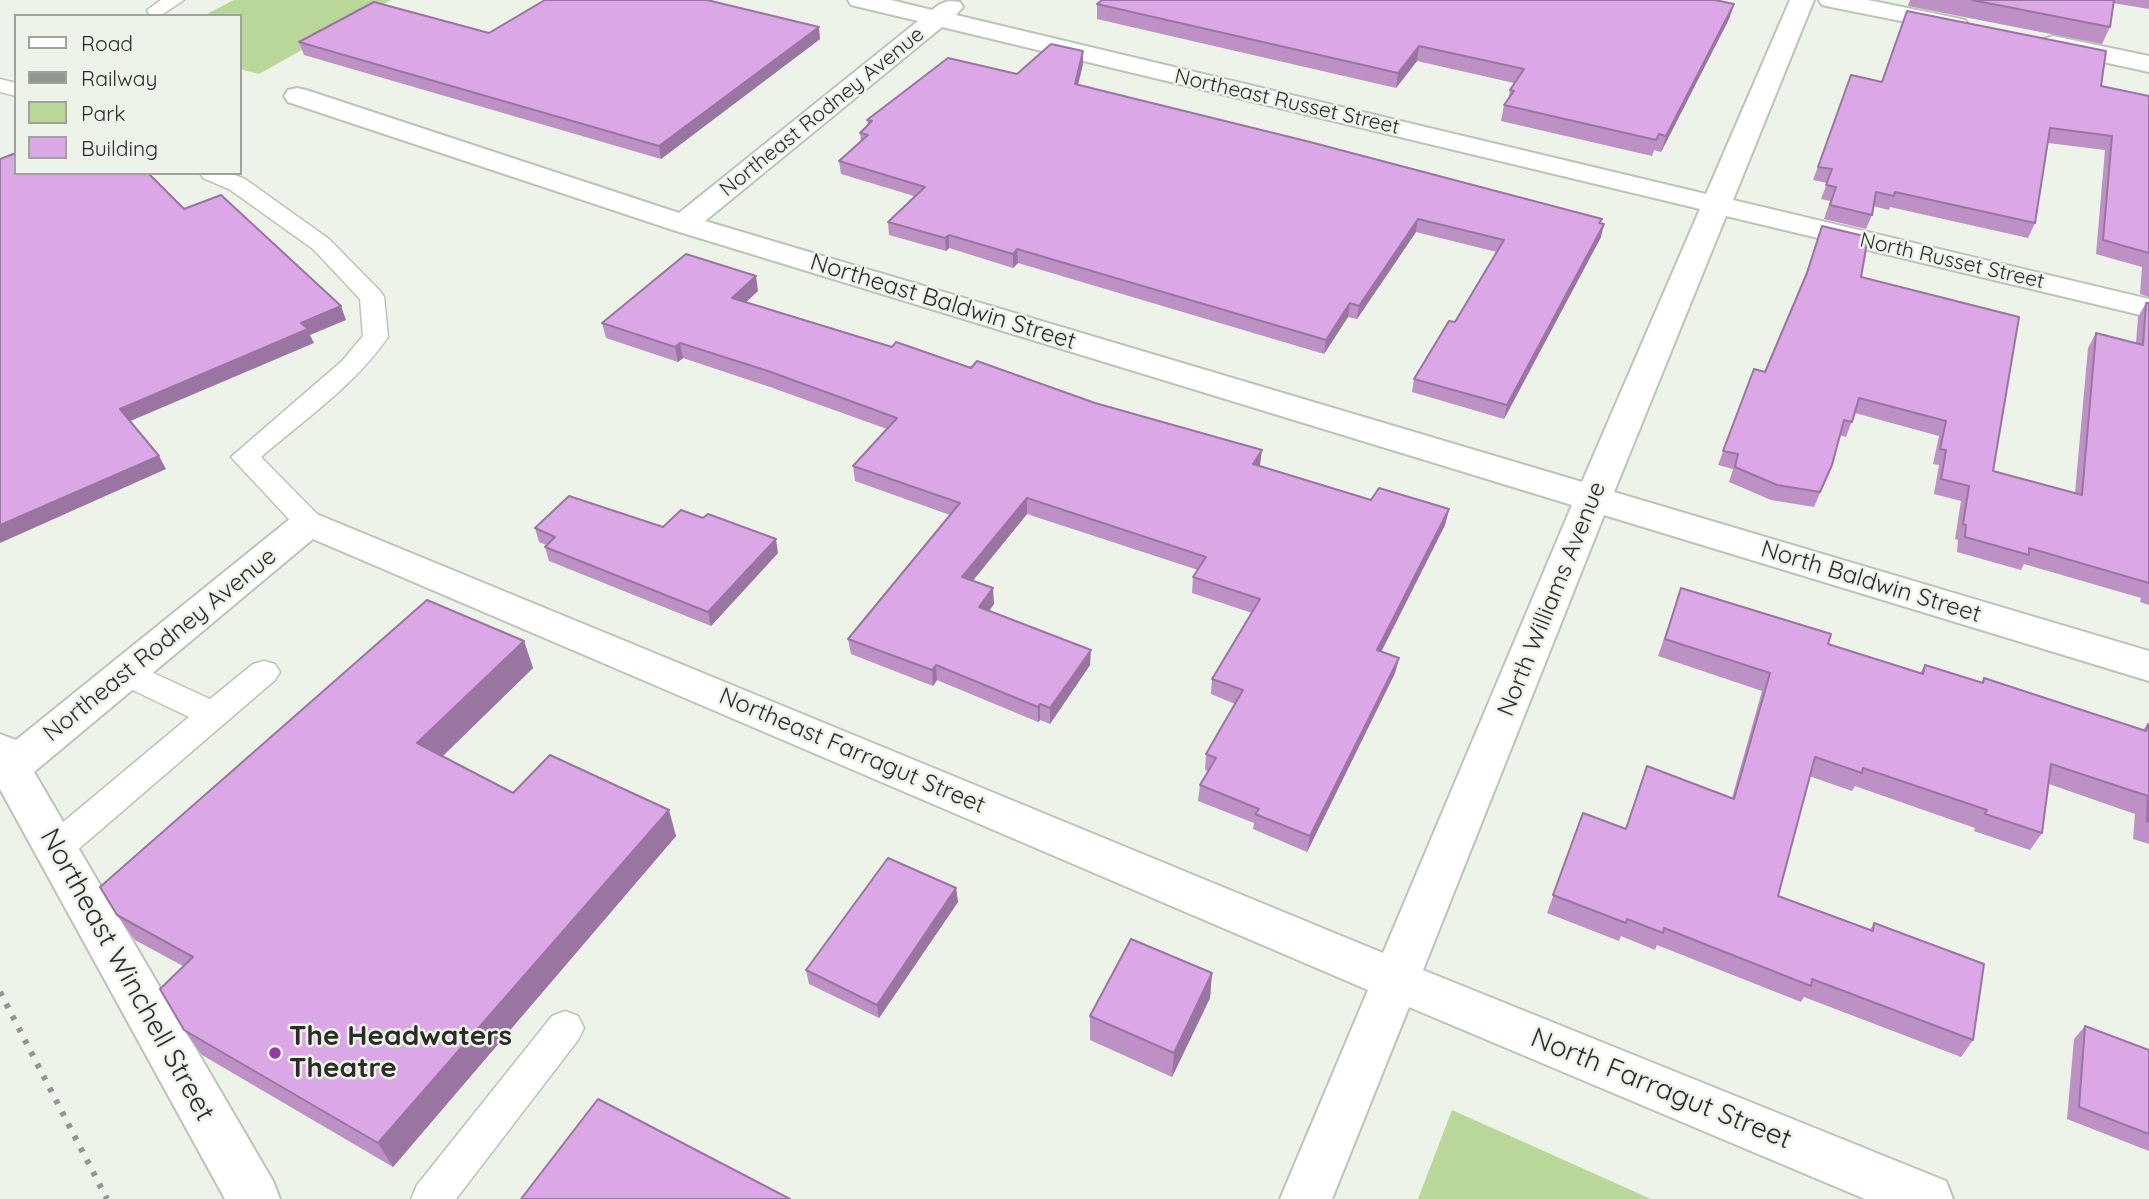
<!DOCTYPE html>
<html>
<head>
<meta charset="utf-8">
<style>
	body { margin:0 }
	#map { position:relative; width:2149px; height:1199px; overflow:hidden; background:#edf3e8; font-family:Quicksand,sans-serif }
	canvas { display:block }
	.legend { position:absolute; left:14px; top:14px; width:228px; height:161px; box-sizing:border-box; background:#edf3e8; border:2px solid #9fa39b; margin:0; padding:9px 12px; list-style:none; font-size:21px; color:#2a2c28 }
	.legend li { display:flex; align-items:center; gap:14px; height:35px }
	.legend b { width:35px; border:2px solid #9fa39b }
</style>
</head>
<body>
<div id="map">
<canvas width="2149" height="1199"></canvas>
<ul class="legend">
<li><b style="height:9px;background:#fff"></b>Road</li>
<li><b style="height:9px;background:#92968e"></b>Railway</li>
<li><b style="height:19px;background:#b9d798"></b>Park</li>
<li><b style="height:19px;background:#dca7e6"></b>Building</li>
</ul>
</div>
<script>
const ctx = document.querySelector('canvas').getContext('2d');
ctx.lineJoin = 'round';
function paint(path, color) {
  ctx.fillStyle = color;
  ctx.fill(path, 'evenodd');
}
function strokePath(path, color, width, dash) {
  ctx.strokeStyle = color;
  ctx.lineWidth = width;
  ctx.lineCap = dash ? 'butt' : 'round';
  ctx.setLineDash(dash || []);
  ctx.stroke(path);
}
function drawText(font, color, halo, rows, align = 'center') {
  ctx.font = font + ' Quicksand,sans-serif';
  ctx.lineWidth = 5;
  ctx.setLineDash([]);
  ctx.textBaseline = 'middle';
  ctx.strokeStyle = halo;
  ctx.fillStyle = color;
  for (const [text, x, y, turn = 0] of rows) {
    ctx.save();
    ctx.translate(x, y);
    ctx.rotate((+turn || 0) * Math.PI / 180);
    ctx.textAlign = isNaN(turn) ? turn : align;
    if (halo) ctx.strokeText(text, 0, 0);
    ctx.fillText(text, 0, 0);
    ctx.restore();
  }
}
paint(new Path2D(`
	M234 0H391L259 74 240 69V16H203Z
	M1452 1110 1651 1199H1418Z`), '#b9d798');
const lane = new Path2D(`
	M161 0H184L163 14H149L147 10Z
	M0 79 16 83V96L0 92Z
	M200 173H230L245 179 329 239 381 292 384 297 388 337C356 384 304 420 261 457L319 516 323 523 319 530 309 533 299 530 231 457 342 361 363 336 360 299 313 249 229 189 203 178Z
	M264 661 275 664 280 672 275 680 68 858 56 862 44 858 39 848 44 838 189 717 114 681 109 673 114 665 125 662 136 665 210 699 253 664Z
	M565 1011 578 1016 584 1028 578 1040 456 1199H411L417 1185 552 1016Z`);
const street = new Path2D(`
	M848 0H891L932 10C942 2 947 0 960 2L963 7 956 15 1706 194 1790 0H1814L1733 200 2149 299V317L1726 216 1614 492 2149 651V681L1604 515 1423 970 1946 1181 1953 1199H1865L1409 1007 1332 1199H1280L1368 990 313 539 34 772 273 1181 280 1199H225L0 789V734L16 740 296 514 309 511 1383 953 1572 505 673 230 288 102 284 96 288 90 297 88 306 90 679 213 918 21 851 5ZM942 27 1700 209 1582 482 705 221Z`);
const primary = new Path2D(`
	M1819 0H1868L1956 18 1965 20 1968 25 1965 30 1956 32 1831 7 1822 5Z
	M2053 36 2149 56V72L2044 49 2040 44 2044 39Z`);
strokePath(lane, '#bdc3b8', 3);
strokePath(street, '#bdc3b8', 4);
strokePath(primary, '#bdc3b8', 4);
paint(lane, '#fff');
paint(street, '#fff');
paint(primary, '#fff');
strokePath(new Path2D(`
	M0 992 107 1199`), '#92968e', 6, [4.5, 9]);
paint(new Path2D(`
	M1910 0H2149V9L2113 3 2110 27 2102 44 1908 6Z
	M1097 4H1734L1729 19 1661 152 1654 150 1652 156 1501 121 1504 105 1508 101 1510 90 1514 83 1417 61 1396 88 1097 19Z
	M489 33 820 39 661 159 304 55 299 42Z
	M1083 64 1078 85 1601 223V237L1504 419 1412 392 1414 379 1455 322 1497 252 1416 232 1357 319 1348 317 1324 354 1018 263 1013 268 949 248 946 251 889 235 888 222 914 196 841 174 839 161 861 142 860 133 868 125 867 120 1017 74Z
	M1851 75 1882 82 2101 86 2149 96V297L2140 294 2142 267 2096 254 2105 150 2048 143 2035 223 2028 238 1890 207 1889 210 1873 206 1872 215 1866 229 1824 219 1830 201 1821 199 1827 183 1813 180Z
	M1817 240 1861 277 1993 471 2075 493 2088 348 2096 333 2136 343 2138 317 2146 303H2149V605L2140 602 2141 598 2024 564 2021 570 1957 552 1958 540 1955 539 1961 501 1934 494 1939 465 1933 464 1939 436 1855 413 1846 437 1840 435 1832 465 1814 507 1771 500 1729 482 1733 469 1718 465 1754 369 1765 372 1804 280Z
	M758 291 746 302 892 347 971 368 1260 465V466L1371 500 1449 509 1445 525 1381 652 1399 658 1395 673 1307 852 1253 829 1254 823 1198 801 1200 785 1208 771 1205 770 1206 754 1235 704 1211 694 1212 679 1252 613 1192 593 1193 577 1198 570 1027 514 972 581 994 604 989 611 1090 665 1050 724 1040 720 1038 722 937 680 933 686 851 654 848 639 950 515 855 481 853 466 887 429 770 387 683 358 678 362 606 338 602 323Z
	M663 527 778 553 711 626 549 561 545 547 547 545 539 542 535 528Z
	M1681 588 1828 644 1920 673 1925 665 1981 683 1984 678 2143 730 2148 724 2149 725V844L2133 839 2135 814 2049 784 2042 833 2030 850 1974 831 1975 828 1855 786 1852 791 1809 776 1778 896 1870 930 1874 923 1973 1040 1961 1057 1804 997 1801 1002 1657 945 1655 950 1621 936 1619 941 1547 913 1583 813 1625 829 1647 766 1732 798 1762 691 1658 656Z
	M524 641 533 668 442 757 513 793 676 836 393 1167 202 1055 184 1030 183 966 135 940 117 915Z
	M956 888 958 902 879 1018 809 984 806 970Z
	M1212 973 1210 998 1172 1077 1090 1040V1016Z
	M2085 1026 2149 1050V1151L2067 1119 2074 1039Z`), '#bd90c6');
paint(new Path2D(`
	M1734 4 1729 19 1661 152 1666 136Z
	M819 27 820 39 661 159 659 146Z
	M1419 46 1417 61 1396 88 1398 73Z
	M1083 51V64L1075 97V84Z
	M1418 219 1416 232 1357 319 1359 306Z
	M1604 224 1601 237 1504 419 1507 405Z
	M949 235V248L946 251 945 238Z
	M1017 249 1018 263 1013 268V254Z
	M756 276 758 291 734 313 732 298Z
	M1350 303 1348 317 1324 354 1326 340Z
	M341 306 346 320 310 335 314 343 128 422 120 409 301 323Z
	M680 343 683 358 678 362 675 347Z
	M1262 450 1260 465 1251 480 1253 464Z
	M159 456 166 469 0 543V525Z
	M1027 498V514L963 593 962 577Z
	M1449 509 1445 525 1374 666 1377 650Z
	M776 539 778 553 711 626 708 612Z
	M993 588 994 604 980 623 979 607Z
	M524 641 533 668 428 770 417 743Z
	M1091 650 1090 665 1050 724V708Z
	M1399 658 1395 673 1307 852 1310 836Z
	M936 665 937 680 933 686 932 670Z
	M1040 704V720L1038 722V707Z
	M669 810 676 836 393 1167 378 1143Z
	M956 888 958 902 879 1018 877 1005Z
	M1212 973 1210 998 1172 1077 1174 1053Z`), '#9a75a1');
const building = new Path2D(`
	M545 0H707L819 27 659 146 299 42 374 2 489 33Z
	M1102 0H1715L1734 4 1666 136 1659 134 1656 140 1504 105 1514 91 1510 90 1524 69 1419 46 1398 73 1097 4Z
	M1972 0H2114L2110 27Z
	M1907 11 2106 51 2101 86 2149 96V253L2103 240 2112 136 2050 128 2035 223 1895 192 1894 196 1876 192 1872 215 1830 205 1836 187 1826 185 1832 169 1818 167 1851 75 1882 82Z
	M1051 44 1083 51 1075 84 1310 142 1602 219 1599 223 1604 224 1507 405 1414 379 1449 321 1455 322 1504 240 1418 219 1359 306 1350 303 1326 340 1017 249 1013 254 949 235 945 238 888 222 925 187 839 161 868 135 860 133 872 121 867 120 948 58 1017 74Z
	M16 153V173H148L184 209 221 195 341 306 301 323 308 329 120 409 159 456 0 525V159Z
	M1822 226 1868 237 1861 277 2019 317 1993 471 2082 495 2096 333 2143 345 2146 303H2149V583L2029 548V555L1965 537 1966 525 1963 524 1969 486 1941 479 1946 450 1940 449 1946 421 1859 398 1852 422 1844 420 1832 465 1820 492 1777 485 1735 467 1738 454 1723 451 1754 369 1765 372 1807 273Z
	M686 254 756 276 732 298 892 347 896 342 971 368 977 361 1095 403 1262 450 1253 464 1371 500 1379 488 1449 509 1377 650 1399 658 1310 836 1255 814 1259 809 1200 785 1216 758 1206 754 1243 690 1212 679 1260 599 1193 577 1206 557 1027 498 962 577 993 588 979 607 1091 650 1050 708 1040 704 1038 707 936 665 932 670 848 639 960 503 853 466 897 418 768 371 680 343 675 347 602 323Z
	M569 496 663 527 681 510 703 518 708 514 776 539 708 612 545 547 555 537 535 528Z
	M1681 588 1831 634 1828 644 1923 674 1925 665 1983 683 1984 678 2146 731 2148 724 2149 725V822L2147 821 2148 796 2051 764 2042 833 1985 814 1987 810 1863 768 1862 773 1815 757 1778 896 1873 931 1874 923 1984 964 1973 1040 1812 979 1811 986 1664 928 1663 933 1627 919 1626 923 1553 895 1583 813 1626 829 1647 766 1734 799 1770 673 1665 639Z
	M427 600 524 641 417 743 513 793 550 755 669 810 378 1143 184 1030 160 989 193 957 117 915 100 887Z
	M888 858 956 888 877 1005 806 970Z
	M1131 939 1212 973 1174 1053 1090 1016Z
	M2085 1026 2149 1050V1134L2079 1107Z
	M598 1099 790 1199H521Z`);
paint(building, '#dca7e6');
strokePath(building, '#9a75a1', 2);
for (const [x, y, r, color] of [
	[275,1053,7,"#953aa5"]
]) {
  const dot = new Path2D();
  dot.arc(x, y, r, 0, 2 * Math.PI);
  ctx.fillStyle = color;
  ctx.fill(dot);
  strokePath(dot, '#edf3e8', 2.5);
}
drawText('21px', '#2a2c28', '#edf3e8', [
	["Northeast Russet Street",1287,102,13],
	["Northeast Rodney Avenue",822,112,-39],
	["North Russet Street",1952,261,13]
]);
drawText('24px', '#2a2c28', '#edf3e8', [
	["Northeast Baldwin Street",943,302,17],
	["North Baldwin Street",1871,582,17],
	["North Williams Avenue",1552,599,-68],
	["Northeast Rodney Avenue",160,645,-39],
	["Northeast Farragut Street",852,751,23]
]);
drawText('28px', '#2a2c28', '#edf3e8', [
	["Northeast Winchell Street",127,975,61],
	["North Farragut Street",1661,1089,22]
]);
drawText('bold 28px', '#2a2c28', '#edf3e8', [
	["The Headwaters",289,1037],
	["Theatre",289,1069]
], 'left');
</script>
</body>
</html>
